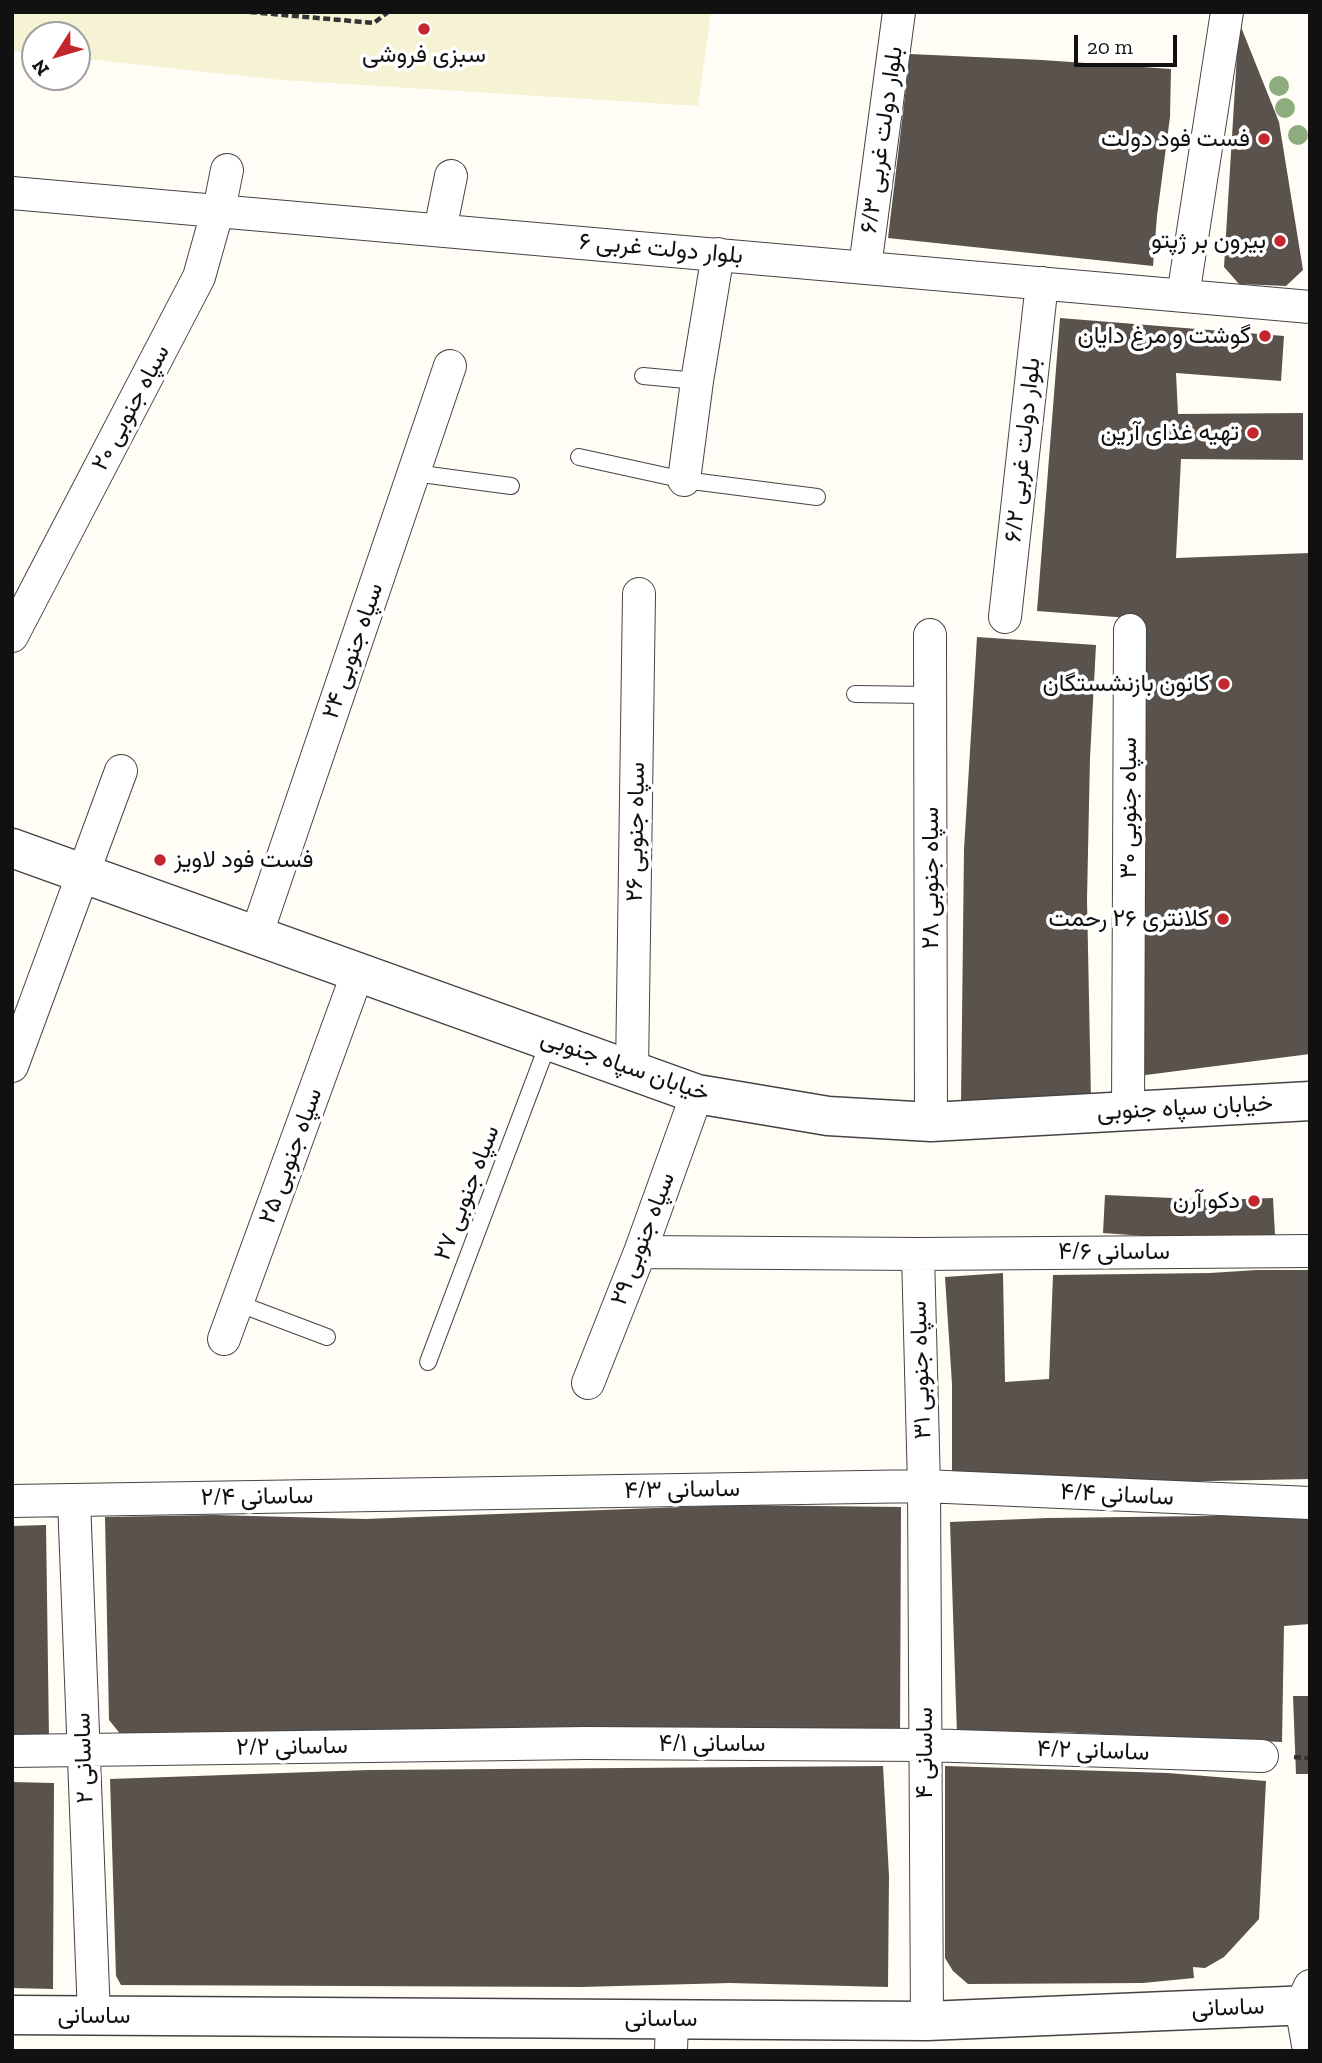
<!DOCTYPE html>
<html>
<head>
<meta charset="utf-8">
<style>
	body { margin:0 }
	#map { position:relative; width:1322px; height:2063px; overflow:hidden; background:#fffdf5; font-family:"Zilla Slab",serif }
	canvas { display:block }
	.frame { position:absolute; inset:0; border:14px solid #111; pointer-events:none }
	.north { position:absolute; left:21px; top:21px; width:70px; height:70px; box-sizing:border-box; background:#fff; border:2px solid #a0a0a0; border-radius:50%; rotate:233deg; font-size:19px; font-weight:700; line-height:28px; text-align:center; color:#111 }
	.north::after { content:''; display:block; margin:auto; width:24px; height:32px; background:#c4262e; clip-path:polygon(50% 0,100% 100%,50% 72%,0 100%) }
	.scale { position:absolute; left:1074px; top:35px; width:103px; height:32px; box-sizing:border-box; border:4px solid #111; border-top:0; padding-left:9px; font-size:21px; line-height:24px; white-space:nowrap; color:#111; -webkit-text-stroke:5px #fff; paint-order:stroke }
</style>
</head>
<body>
<div id="map">
<canvas width="1322" height="2063"></canvas>
<div class="frame"></div>
<div class="north">N</div>
<div class="scale">20 m</div>
</div>
<script>
const ctx = document.querySelector('canvas').getContext('2d');
ctx.lineJoin = 'round';
function paint(path, color) {
  ctx.fillStyle = color;
  ctx.fill(path, 'evenodd');
}
function strokePath(path, color, width, dash) {
  ctx.strokeStyle = color;
  ctx.lineWidth = width;
  ctx.lineCap = dash ? 'butt' : 'round';
  ctx.setLineDash(dash || []);
  ctx.stroke(path);
}
function drawText(font, color, halo, rows, align = 'center') {
  ctx.font = font + ' "Zilla Slab",Vazirmatn,serif';
  ctx.lineWidth = 7;
  ctx.setLineDash([]);
  ctx.textBaseline = 'middle';
  ctx.strokeStyle = halo;
  ctx.fillStyle = color;
  for (const [text, x, y, turn = 0] of rows) {
    ctx.save();
    ctx.translate(x, y);
    ctx.rotate((+turn || 0) * Math.PI / 180);
    ctx.textAlign = isNaN(turn) ? turn : align;
    if (halo) ctx.strokeText(text, 0, 0);
    ctx.fillText(text, 0, 0);
    ctx.restore();
  }
}
paint(new Path2D(`
	M12 12H711L698 106 281 80 77 58V35H35V53L12 51Z`), '#f6f3d4');
paint(new Path2D(`
	M1239 22 1279 122 1303 270 1286 286 1239 284 1224 267Z
	M910 54 1042 60 1171 69 1170 117 1157 216 1153 266 888 238Z
	M1060 318 1284 336 1281 381 1176 373 1178 414 1303 413V460L1181 459 1176 558 1310 553V1054L1138 1076 1134 784 1142 619 1037 611Z
	M977 637 1096 645 1090 758 1087 899 1091 1099 961 1103 964 849Z
	M1105 1195 1218 1200 1273 1198 1275 1235 1172 1238 1103 1233Z
	M1257 1270H1310V1479L1158 1482 952 1477V1384L945 1277 1003 1273 1005 1382 1049 1379 1053 1275 1210 1273Z
	M735 1505 901 1507 900 1743 126 1741 109 1720 105 1517 215 1515 365 1519Z
	M1209 1516H1310V1624L1284 1626 1282 1742 1057 1732 957 1735 950 1522 1048 1518Z
	M46 1525 49 1738H12V1526Z
	M1293 1696H1310V1774H1296Z
	M883 1766 889 1876 888 1987 730 1983 581 1987 121 1985 116 1976 110 1779 369 1770Z
	M945 1766 1168 1773 1266 1781 1259 1919 1224 1957 1205 1968 1193 1967 1194 1978 1143 1983 968 1984 953 1971 945 1958Z
	M12 1782 54 1783 53 1989 12 1988Z`), '#5a524d');
const service = new Path2D(`
	M643 376 697 381
	M579 457 684 480 817 497
	M414 473 511 486
	M855 694 930 695
	M237 1303 327 1337
	M428 1362 549 1041`);
const minor = new Path2D(`
	M12 193 1310 307
	M440 230 451 176
	M865 267 899 12
	M1183 296 1227 12
	M684 480 697 381 718 254
	M1005 617 1042 283
	M930 635 931 1122
	M12 636 199 277 222 195 227 170
	M256 936 450 366
	M12 1066 121 771
	M632 1070 639 594
	M1128 1112 1130 630
	M640 1252 918 1254 1310 1251
	M918 1254 924 1486 927 2021
	M224 1339 358 972
	M588 1383 640 1252 697 1094
	M74 1500 94 2016
	M12 1501 924 1486 1310 1503
	M12 1751 585 1743 925 1745 1262 1756
	M671 2051 672 2019
	M1309 2051 1301 2005 1310 1986`);
const tertiary = new Path2D(`
	M12 848 697 1094 828 1116 931 1122 1310 1101
	M12 2015 927 2021 1310 2005`);
strokePath(service, '#444', 18);
strokePath(minor, '#444', 34);
strokePath(tertiary, '#444', 41);
strokePath(new Path2D(`
	M250 12 374 23 388 12
	M1294 1757 1310 1758`), '#333', 4.5, [7, 3.5]);
strokePath(service, '#fff', 16);
strokePath(minor, '#fff', 32);
strokePath(tertiary, '#fff', 38);
ctx.fillStyle = '#8dad7f';
for (const [x, y] of [
	[1279,86],
	[1285,108],
	[1298,135]
]) {
  ctx.beginPath();
  ctx.arc(x, y, 10, 0, 2 * Math.PI);
  ctx.fill();
}
for (const [x, y, r, color] of [
	[424,29,7,"#c4262e"],
	[1264,139,7,"#c4262e"],
	[1280,241,7,"#c4262e"],
	[1265,336,7,"#c4262e"],
	[1253,433,7,"#c4262e"],
	[1224,684,7,"#c4262e"],
	[160,860,7,"#c4262e"],
	[1223,919,7,"#c4262e"],
	[1254,1201,7,"#c4262e"]
]) {
  const dot = new Path2D();
  dot.arc(x, y, r, 0, 2 * Math.PI);
  ctx.fillStyle = color;
  ctx.fill(dot);
  strokePath(dot, '#fff', 2.5);
}
drawText('24px', '#111', '#fff', [
	["سبزی فروشی",424,55,"center"],
	["فست فود دولت",1250,139],
	["بیرون بر ژپتو",1266,241],
	["گوشت و مرغ دایان",1251,336],
	["تهیه غذای آرین",1239,433],
	["کانون بازنشستگان",1210,684],
	["فست فود لاویز",174,860,"left"],
	["کلانتری ۲۶ رحمت",1209,919],
	["دکو آرن",1240,1201]
], 'right');
drawText('24px', '#111', '#fff', [
	["بلوار دولت غربی ۶/۳",882,140,-82],
	["بلوار دولت غربی ۶",661,249,5],
	["۲۰ سپاه جنوبی",131,408,-62],
	["بلوار دولت غربی ۶/۲",1023,450,-84],
	["۲۴ سپاه جنوبی",353,651,-71],
	["۳۰ سپاه جنوبی",1129,808,-90],
	["۲۶ سپاه جنوبی",636,832,-89],
	["۲۸ سپاه جنوبی",931,878,-90],
	["خیابان سپاه جنوبی",625,1066,19],
	["خیابان سپاه جنوبی",1185,1108,-3],
	["۲۵ سپاه جنوبی",291,1156,-70],
	["۲۷ سپاه جنوبی",467,1193,-69],
	["۲۹ سپاه جنوبی",643,1239,-69],
	["۴/۶ ساسانی",1114,1252],
	["۳۱ سپاه جنوبی",921,1370,-92],
	["۴/۳ ساسانی",682,1490,-1],
	["۴/۴ ساسانی",1117,1495,3],
	["۲/۴ ساسانی",257,1497,-1],
	["۴/۱ ساسانی",712,1744],
	["۲/۲ ساسانی",292,1747,-1],
	["۴/۲ ساسانی",1093,1751,2],
	["۴ ساسانی",925,1753,-90],
	["۲ ساسانی",84,1758,-92],
	["ساسانی",1228,2008,-2],
	["ساسانی",94,2016],
	["ساسانی",661,2019]
]);
</script>
</body>
</html>
